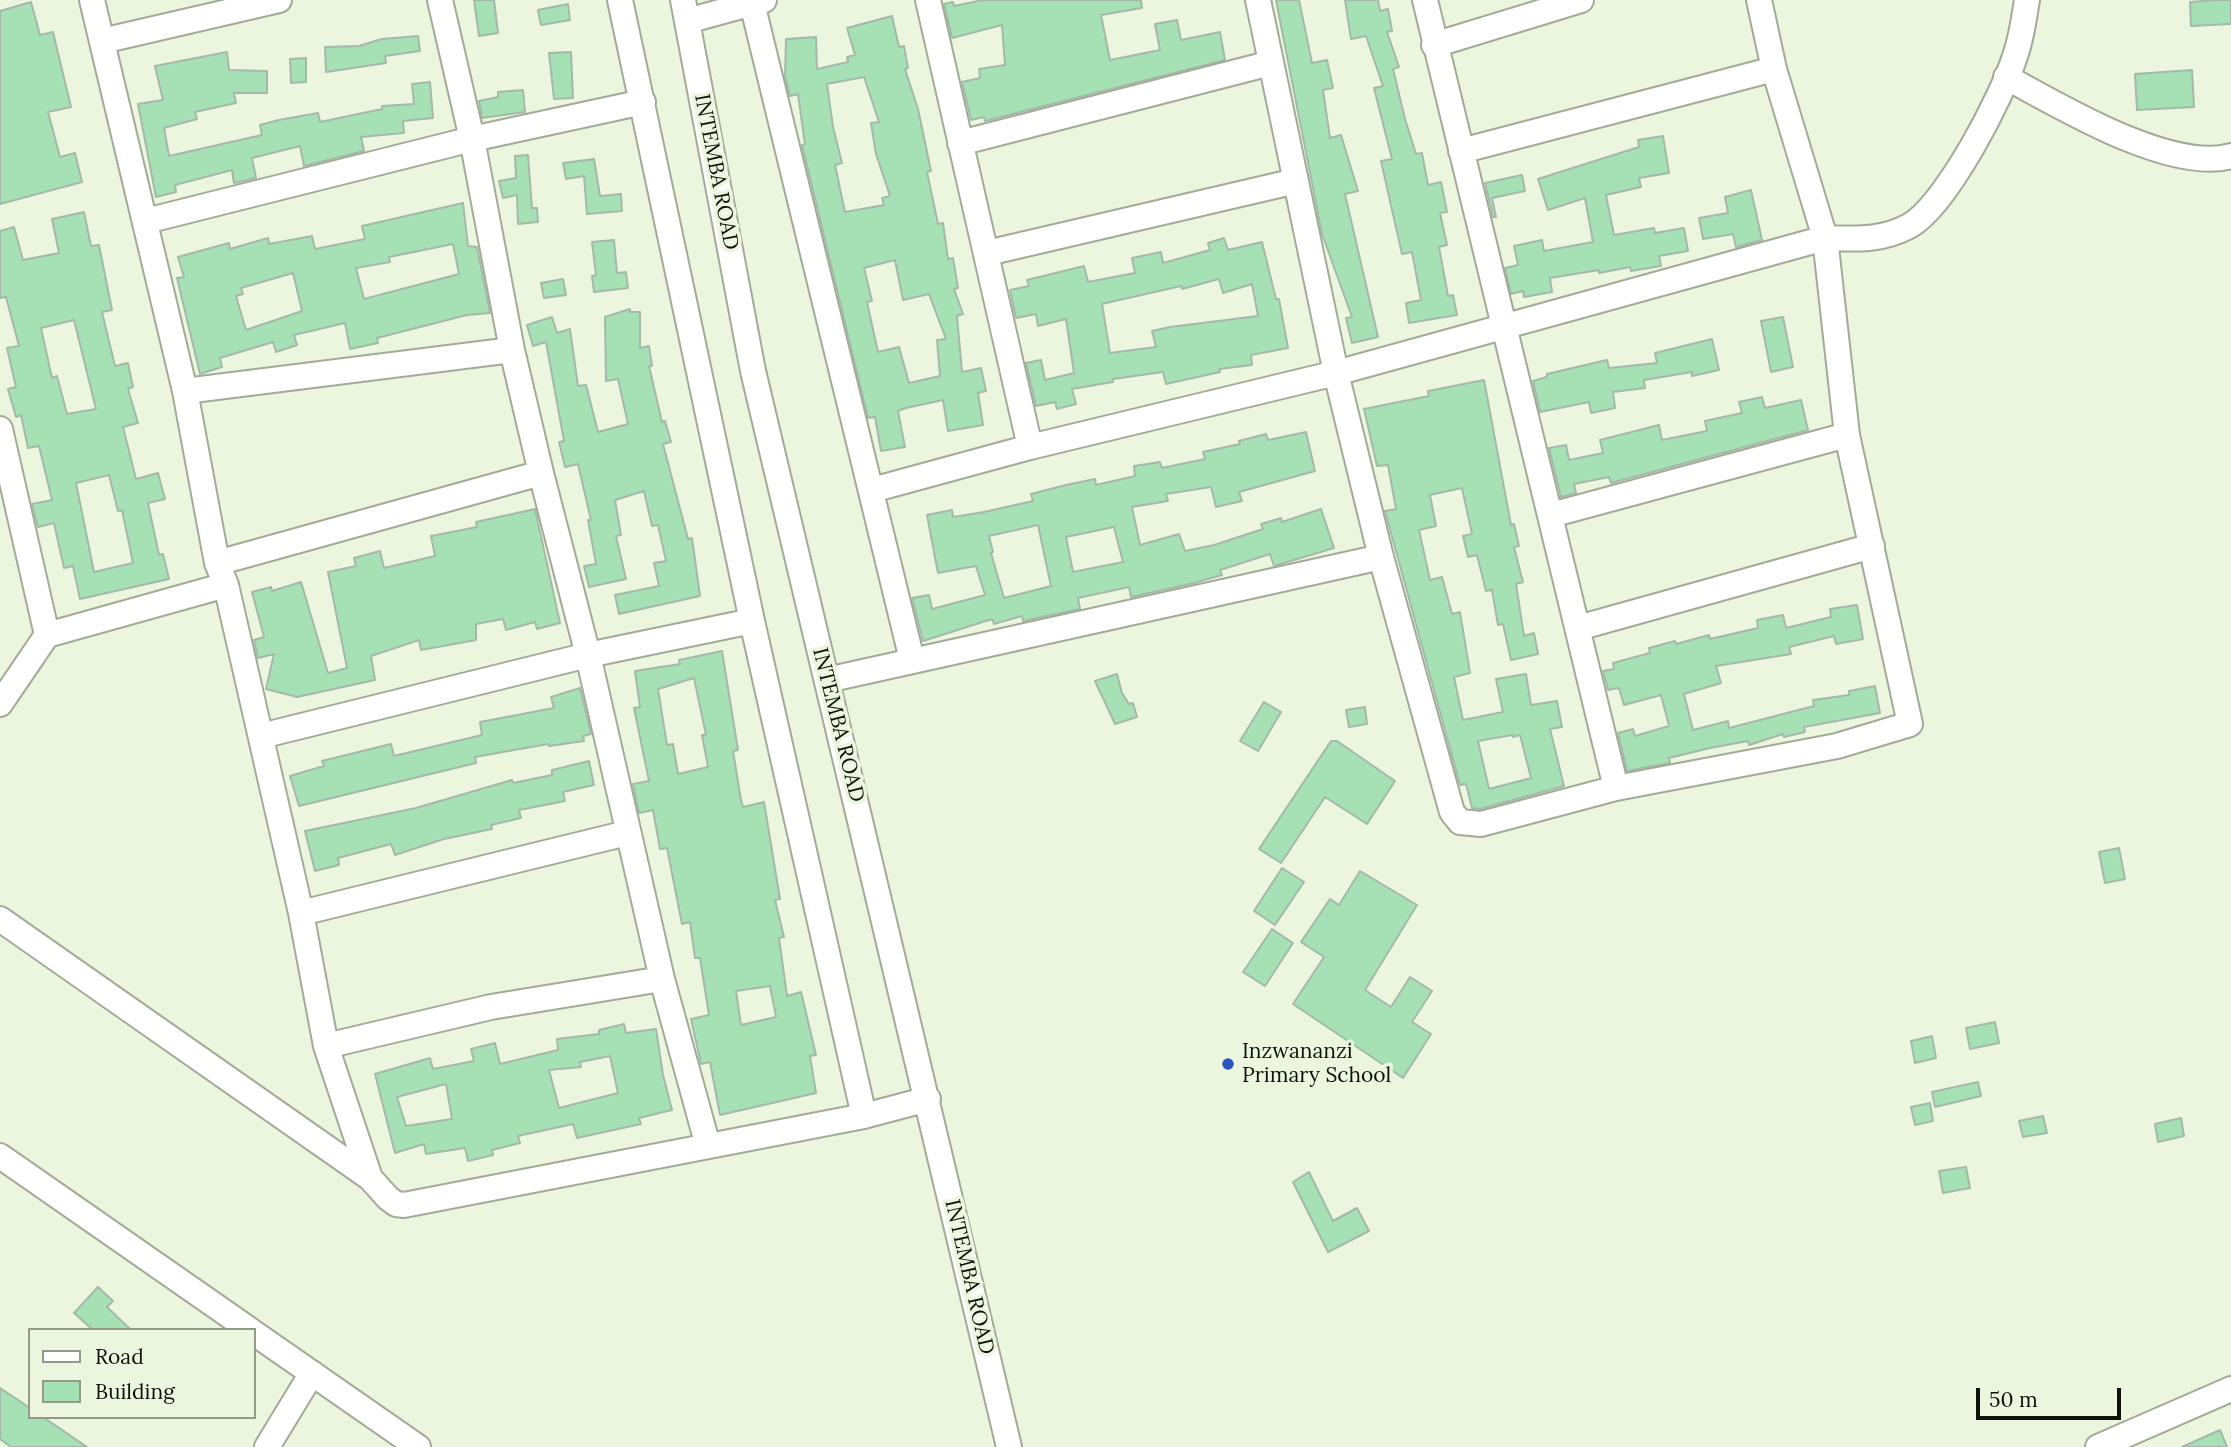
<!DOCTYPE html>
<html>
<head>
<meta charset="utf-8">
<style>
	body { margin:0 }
	#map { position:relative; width:2231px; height:1447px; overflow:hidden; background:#ecf6df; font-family:Lora,serif }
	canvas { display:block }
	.legend { position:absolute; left:28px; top:1328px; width:228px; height:91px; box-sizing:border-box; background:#ecf6df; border:2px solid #949a8a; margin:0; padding:9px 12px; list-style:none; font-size:21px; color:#0f110a }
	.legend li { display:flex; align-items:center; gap:14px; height:35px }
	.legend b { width:35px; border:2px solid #949a8a }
	.scale { position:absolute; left:1976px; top:1388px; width:145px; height:32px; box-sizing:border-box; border:4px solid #0f110a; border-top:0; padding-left:9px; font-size:21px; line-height:24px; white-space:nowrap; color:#0f110a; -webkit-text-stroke:5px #ecf6df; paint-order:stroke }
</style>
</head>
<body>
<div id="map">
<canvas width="2231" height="1447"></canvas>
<ul class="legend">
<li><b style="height:9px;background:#fff"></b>Road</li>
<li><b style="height:19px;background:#a6e1b6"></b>Building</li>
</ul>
<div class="scale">50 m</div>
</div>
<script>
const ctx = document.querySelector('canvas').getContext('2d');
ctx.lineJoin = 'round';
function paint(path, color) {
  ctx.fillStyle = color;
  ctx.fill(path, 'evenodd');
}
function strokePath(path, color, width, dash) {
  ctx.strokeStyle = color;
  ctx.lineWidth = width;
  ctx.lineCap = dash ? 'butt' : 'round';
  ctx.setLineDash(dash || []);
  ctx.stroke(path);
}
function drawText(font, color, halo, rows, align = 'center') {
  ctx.font = font + ' Lora,serif';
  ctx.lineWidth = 7;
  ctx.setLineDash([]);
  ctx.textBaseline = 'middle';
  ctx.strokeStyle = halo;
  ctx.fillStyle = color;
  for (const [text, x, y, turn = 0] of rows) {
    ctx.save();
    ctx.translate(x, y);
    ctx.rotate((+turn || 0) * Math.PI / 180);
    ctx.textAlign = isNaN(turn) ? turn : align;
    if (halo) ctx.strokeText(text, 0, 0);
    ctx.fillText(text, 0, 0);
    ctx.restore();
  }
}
const building = new Path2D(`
	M474 0H494L498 33 479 36Z
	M983 0H1141L1142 8 1101 15 1110 60 1160 50 1155 24 1177 20 1181 40 1220 32 1225 60 985 121 984 117 971 120 962 82 980 78 979 69 1005 65 1002 25 952 38 944 4 953 2 954 6Z
	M1276 0H1299L1312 63 1327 60 1333 88 1323 90 1330 138 1341 135 1358 191 1345 194 1378 337 1352 343 1346 318 1352 317 1322 234Z
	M1345 0H1378L1380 11 1388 9 1392 31 1387 32 1399 67 1393 69 1405 119 1416 154 1422 153 1428 185 1441 182 1447 212 1440 213 1447 245 1439 247 1448 296 1453 295 1457 315 1409 323 1406 303 1421 300 1412 252 1402 254 1381 161 1392 159 1374 88 1383 86 1366 36 1351 39Z
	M2215 0H2231V24L2191 26 2190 2Z
	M31 2 40 35 53 32 71 107 48 112 60 157 75 153 82 182 0 204V11Z
	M568 4 570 20 541 25 538 10Z
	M892 16 899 47 904 46 908 68 905 69 918 109 931 171 927 172 938 224 943 223 948 259 953 258 958 288 954 289 963 314 957 316 962 372 981 368 986 391 978 393 983 425 948 431 943 400 906 408 898 411 905 447 881 451 875 417 868 418 802 145 805 144 798 94 790 96 785 76 786 39 816 37 817 69 848 62 847 57 855 55 847 28ZM864 77 879 122 871 123 876 154 890 196 882 198 884 205 845 212 835 165 842 163 833 127 827 84ZM895 260 903 300 929 294 946 339 937 340 940 376 909 383 899 347 878 352 867 302 872 301 864 268Z
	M418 36 420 51 385 56 386 63 326 72 325 47 359 46 382 39Z
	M227 52 229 70 267 71V93H234L236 103 195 112 197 119 164 128 169 156 262 135 260 125 279 120 318 113 320 122 382 109V106L414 104 412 84 430 82 433 118 403 121 404 133 361 137 364 151 304 166 300 146 252 158 256 178 234 183 232 170 175 185 176 192 156 197 138 104 163 100 155 66Z
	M571 52 573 98 554 99 549 53Z
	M306 58V82L291 83 290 59Z
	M2192 70 2194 107 2137 110 2135 74Z
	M523 90 525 112 482 118 479 101 498 97V92Z
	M1663 136 1669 173 1639 178 1641 187 1606 195 1614 235 1654 228 1655 233 1684 228 1688 251 1659 256 1661 266 1631 271 1630 267 1599 273V270L1550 278 1552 292 1524 297 1523 291 1511 294 1505 268 1518 265 1514 246 1542 240 1544 251 1593 242 1585 198 1548 210 1538 179 1639 147 1638 140Z
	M528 155 532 208H537L538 222 518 224 517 195 503 198 499 181 516 178 515 156Z
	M594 159 600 196 621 194 622 211 587 214 584 176 566 179 563 163Z
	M1522 175 1525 191 1492 198 1496 217H1493L1485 183Z
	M1751 190 1762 240 1736 247 1733 234 1703 239 1699 218 1728 213 1725 197Z
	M463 203 468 246 477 247 490 313 467 315 377 338 378 343 350 349 345 323 294 335 297 345 276 352 273 342 220 358 222 367 200 374 177 278 184 277 178 257 229 243 230 249 268 238 269 244 312 236 315 249 365 239 362 226ZM453 244 459 274 364 299 356 268 390 262 389 257ZM293 273 302 311 246 330 236 296 243 294 241 288Z
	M84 212 91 246 99 245 112 310 102 312 115 366 128 363 133 387 128 389 138 423 123 427 136 479 158 473 165 499 148 503 159 555 163 554 169 579 80 599 73 566 64 568 54 523 38 527 32 504 52 500 39 446 28 448 21 415 16 417 8 389 16 387 7 348 19 346 6 297 0 298V231L14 227 23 260 59 253 52 219ZM74 320 96 409 67 414 57 376 52 378 41 328ZM109 475 118 511 122 510 133 563 94 572 76 483Z
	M1224 238 1228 250 1262 242 1276 299H1279L1288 348 1251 355 1252 365 1219 369 1220 372 1166 384 1163 372 1113 379V382L1072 389 1076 404 1057 409 1055 402 1036 406 1026 363 1041 360 1045 380 1074 373 1066 319 1038 326 1036 314 1016 318 1010 290 1029 286 1027 280 1084 266 1088 282 1135 273 1132 258 1161 252 1163 263 1210 250 1208 243ZM1219 279 1223 293 1252 284 1258 316 1170 327 1152 331 1156 347 1110 353 1102 304 1181 286 1182 289Z
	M614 240 617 273 626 272 628 288 594 292 592 276 596 275 592 242Z
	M563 279 566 295 544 298 541 283Z
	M630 309V312H640V348L649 346 652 366H649L662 422 665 421 671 442 663 444 688 539 692 538 700 596 619 614 615 595 659 586 654 563 666 561 658 525 652 526 644 491 615 500 621 535 616 536 626 579 589 587 584 566 596 564 588 520H591L578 464 565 467 559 442 564 441 546 342 533 346 527 325 552 317 557 333 570 329 578 386 586 385 598 432 628 424 618 379 606 381 605 317Z
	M1783 317 1793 367 1771 372 1761 321Z
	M1712 339 1719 370 1692 376V372L1644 380 1645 388 1613 392 1615 408 1591 413 1589 402 1540 412 1533 381 1547 377V374L1607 360 1609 368 1657 363 1655 353Z
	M1484 380 1511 525 1514 524 1519 546 1514 547 1523 582 1516 584 1524 636 1534 633 1538 654 1511 660 1503 624 1498 625 1492 590 1486 591 1477 555 1468 557 1463 536 1472 534 1462 488 1430 495 1436 526 1419 530 1430 580 1442 577 1452 614 1460 612 1470 673 1454 677 1463 720 1503 712 1496 679 1526 674 1531 705 1557 701 1562 727 1550 729 1564 786 1480 809 1472 808 1466 784 1460 785 1385 511 1396 509 1388 465 1377 466 1364 409 1429 396 1428 391ZM1512 735 1513 737 1520 735 1531 778 1489 789 1478 741Z
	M1762 397 1765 408 1801 400 1808 430 1611 483 1609 477 1574 484 1576 493 1561 497 1549 448 1566 445 1569 460 1603 453 1600 440 1659 425 1662 440 1707 431 1705 421 1742 413 1739 402Z
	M1306 432 1315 471 1239 492 1242 501 1216 507 1211 487 1166 494 1168 501 1132 507 1140 545 1179 534 1185 551 1214 545 1263 529 1261 524 1281 518 1282 522 1321 509 1334 548 1274 566 1270 554 1220 570 1222 575 1194 583 1131 597 1129 587 1078 598 1080 609 1023 621 1022 616 994 624 992 619 923 641 912 598 929 595 932 609 985 595 976 566 938 573 927 515 952 510 953 517 984 512 1033 501 1031 494 1066 485 1095 479 1096 485 1135 476 1134 466 1160 462 1162 468 1205 459 1203 452 1240 444 1239 441 1266 434 1268 440ZM1038 525 1051 586 1004 598 991 553 993 552 989 536ZM1114 527 1123 562 1073 572 1066 537Z
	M535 509 560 623 537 629 535 622 506 630 503 619 476 624V640L421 650 419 640 371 656 375 680 297 697 266 689 274 654 258 658 254 640 264 637 252 592 271 587 272 591 301 582 328 673 347 668 328 572 356 566 354 558 380 551 384 568 435 556 431 536 477 527 476 522Z
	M1857 605 1863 639 1836 644 1834 636 1789 647 1791 654 1716 666 1721 683 1684 694 1693 730 1728 721 1729 728 1814 706 1813 700 1849 695V691L1875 686 1880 713 1804 727 1805 732 1784 737 1783 734 1749 745 1748 741 1710 748 1669 758 1670 763 1627 771 1618 733 1633 729 1635 736 1669 726 1661 695 1624 705 1619 688 1608 690 1603 671 1614 669 1613 663 1650 653 1649 648 1675 641 1676 644 1709 635 1710 639 1758 628 1757 620 1783 615 1786 628 1831 617 1830 609Z
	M722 651 738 750 733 751 741 800 743 807 764 802 780 899 775 900 784 937 779 938 787 996 801 992 816 1055 810 1056 816 1093 720 1115 710 1062 701 1064 691 1019 709 1015 700 958H695L690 922 682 924 667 848 660 849 653 810 639 813 633 784 649 781 634 708 640 707 635 671 680 664 679 660ZM694 678 706 735H702L708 767 678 774 673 744 667 745 658 689ZM770 986 776 1017 741 1025 736 991Z
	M1117 674 1122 693 1129 704 1133 703 1137 717 1115 724 1095 681Z
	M580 688 591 734 583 736 584 741 549 746 548 744 475 757 476 763 299 806 290 776 324 766 322 761 391 744 394 756 482 735 480 722 554 708 551 697Z
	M1264 702 1281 712 1258 751 1240 741Z
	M1365 707 1367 724 1349 727 1346 710Z
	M1331 741H1337L1395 781 1367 824 1325 797 1281 863 1259 849Z
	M589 761 594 785 563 792 565 801 519 810 521 818 491 825 492 829 444 839 395 855 391 844 338 858 339 865 315 871 305 831 416 808 512 780 513 783 552 775V770Z
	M2119 848 2125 879 2105 883 2099 852Z
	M1282 868 1304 882 1275 925 1254 911Z
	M1360 871 1417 905 1365 990 1391 1007 1410 977 1432 991 1412 1022 1431 1034 1403 1078 1293 1004 1324 957 1301 942 1330 899 1339 905Z
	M1272 929 1293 943 1265 986 1243 972Z
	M1995 1022 1999 1043 1970 1049 1966 1028Z
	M624 1024 626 1033 656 1029 663 1075 672 1110 639 1118 641 1124 577 1138 573 1124 518 1136 520 1143 492 1150 493 1155 468 1161 465 1148 426 1154 424 1144 395 1153 375 1074 430 1058 433 1069 474 1061 471 1049 495 1043 500 1064 558 1050 557 1039 599 1034V1030ZM610 1056 618 1093 559 1108 549 1070 581 1067 580 1062ZM446 1084 452 1119 406 1126 397 1097Z
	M1932 1036 1936 1058 1915 1063 1911 1041Z
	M1978 1082 1981 1096 1935 1107 1932 1092Z
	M1930 1103 1933 1121 1915 1125 1911 1107Z
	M2043 1116 2047 1133 2023 1137 2019 1121Z
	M2181 1118 2184 1136 2158 1142 2155 1124Z
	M1966 1167 1970 1188 1943 1193 1939 1171Z
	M1309 1172 1333 1221 1357 1208 1369 1231 1328 1252 1293 1182Z
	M98 1287 113 1301 107 1307 131 1330H93L74 1313Z
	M0 1388 30 1408V1417H43L87 1447H11L0 1439Z
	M2220 1430 2227 1447H2182Z`);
paint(building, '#a6e1b6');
strokePath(building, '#a4b9a9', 2);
const minor = new Path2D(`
	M92 0 185 391 217 563 226 585 301 913 326 1046 370 1178 388 1198 396 1204 404 1205 864 1116 928 1099
	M440 0 472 139 512 350 541 473 588 655 662 979 708 1146
	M620 0 752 621 864 1116
	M683 0 753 371 1009 1447
	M928 0 1030 447
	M1258 0 1336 373 1381 557 1452 812 1460 822 1481 824 1616 788 1837 746 1910 724 1847 435 1825 238 1774 69 1759 0
	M1425 0 1616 788
	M752 3 912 660
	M687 21 764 0
	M102 41 279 0
	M1434 45 1581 0
	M2006 77C2060 106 2170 173 2231 156
	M960 143 1271 63
	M1461 151 1774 69
	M146 221 472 139 643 102
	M987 253 1296 181
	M185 391 512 350
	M0 429 47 635 0 704
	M872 490 1030 447 1336 373 1825 238C1855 239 1882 241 1909 226 1946 206 2004 94 2016 53 2022 36 2024 17 2027 0
	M1551 515 1847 435
	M217 563 541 473
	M1578 628 1872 546
	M47 635 226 585
	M827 680 1381 557
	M261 736 588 655 752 621
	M301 913 627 833
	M0 919 370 1178
	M326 1046 491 1007 662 979
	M0 1156 250 1330
	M254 1333 418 1447
	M267 1447 312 1373
	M2098 1447 2231 1389`);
strokePath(minor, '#a2ab96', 28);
strokePath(minor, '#fff', 24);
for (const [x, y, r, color] of [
	[1228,1064,7,"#2c54c3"]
]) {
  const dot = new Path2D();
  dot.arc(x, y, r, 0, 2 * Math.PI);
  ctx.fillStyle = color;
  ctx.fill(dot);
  strokePath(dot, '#ecf6df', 2.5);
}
drawText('21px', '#0f110a', '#ecf6df', [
	["INTEMBA ROAD",716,172,79],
	["INTEMBA ROAD",838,725,76],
	["INTEMBA ROAD",969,1277,77]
]);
drawText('21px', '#0f110a', '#ecf6df', [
	["Inzwananzi",1242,1052],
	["Primary School",1242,1076]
], 'left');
</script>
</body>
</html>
